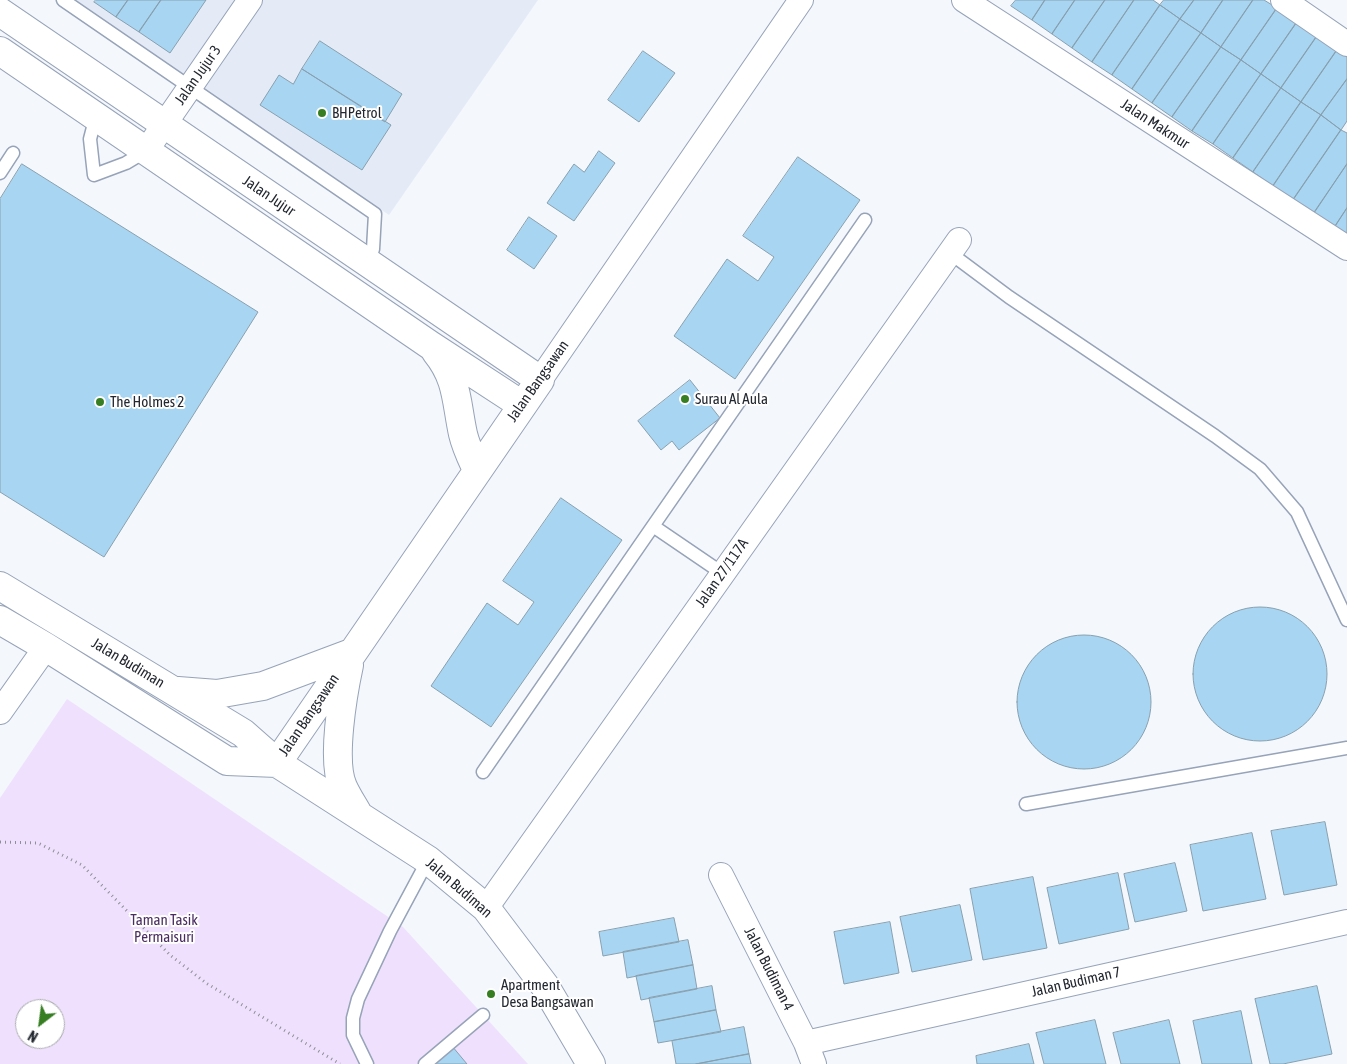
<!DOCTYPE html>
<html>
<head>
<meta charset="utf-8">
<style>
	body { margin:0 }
	#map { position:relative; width:1347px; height:1064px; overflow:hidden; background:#f4f7fc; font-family:"Asap Condensed",sans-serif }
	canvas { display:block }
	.north { position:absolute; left:15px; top:999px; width:50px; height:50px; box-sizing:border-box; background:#fff; border:1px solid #a7a9ac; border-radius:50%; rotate:210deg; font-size:14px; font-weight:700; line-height:20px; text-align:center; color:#232830 }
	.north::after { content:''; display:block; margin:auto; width:18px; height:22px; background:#377e23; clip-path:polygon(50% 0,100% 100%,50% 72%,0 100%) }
</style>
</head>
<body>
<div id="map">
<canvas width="1347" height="1064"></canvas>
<div class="north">N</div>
</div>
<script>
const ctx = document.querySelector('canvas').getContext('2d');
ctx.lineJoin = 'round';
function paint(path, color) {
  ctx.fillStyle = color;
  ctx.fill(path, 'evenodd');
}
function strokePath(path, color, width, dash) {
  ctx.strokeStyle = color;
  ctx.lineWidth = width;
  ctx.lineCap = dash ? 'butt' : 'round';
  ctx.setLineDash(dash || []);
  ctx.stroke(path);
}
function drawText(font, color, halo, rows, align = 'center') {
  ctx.font = font + ' "Asap Condensed",sans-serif';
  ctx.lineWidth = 4;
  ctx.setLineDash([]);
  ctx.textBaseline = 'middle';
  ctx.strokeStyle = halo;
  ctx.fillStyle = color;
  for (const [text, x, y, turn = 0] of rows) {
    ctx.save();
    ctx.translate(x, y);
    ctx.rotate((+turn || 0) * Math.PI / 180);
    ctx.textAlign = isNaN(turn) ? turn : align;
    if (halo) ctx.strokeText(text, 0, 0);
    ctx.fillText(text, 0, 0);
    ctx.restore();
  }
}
paint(new Path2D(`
	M74 0H538L389 215Z`), '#e4ebf7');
paint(new Path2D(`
	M67 699 403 927 528 1064H0V798ZM25 1009H55V1039H25Z`), '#efe1fd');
const building = new Path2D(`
	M96 0H128L116 17 94 2Z
	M128 0H161L139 32 116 17Z
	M161 0H206L170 53 139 32Z
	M1016 0H1045L1032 20 1011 6Z
	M1045 0H1075L1052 34 1032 20Z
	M1075 0H1105L1072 48 1052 34Z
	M1105 0H1134L1092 62 1072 48Z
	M1134 0H1153L1160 5 1112 75 1092 62Z
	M1164 0H1194L1180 19 1160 5Z
	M1194 0H1223L1201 33 1180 19Z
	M1223 0H1253L1221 47 1201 33Z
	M1253 0H1264L1277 8 1241 60 1221 47Z
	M1160 5 1180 19 1132 89 1112 75Z
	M1277 8 1297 22 1261 74 1241 60Z
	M1180 19 1201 33 1152 103 1132 89Z
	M1297 22 1317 36 1281 88 1261 74Z
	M1201 33 1221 47 1172 117 1152 103Z
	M1317 36 1337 50 1301 102 1281 88Z
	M320 41 402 94 385 122 302 69Z
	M1221 47 1241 60 1192 131 1172 117Z
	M1337 50 1347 57V79L1321 115 1301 102Z
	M643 51 675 73 639 122 608 100Z
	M1241 60 1261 74 1213 144 1192 131Z
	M302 69 391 125 362 170 260 105 279 75 293 84Z
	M1261 74 1281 88 1233 158 1213 144Z
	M1347 79V121L1341 130 1321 115Z
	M1281 88 1301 102 1253 172 1233 158Z
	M1301 102 1321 115 1273 186 1253 172Z
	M1321 115 1341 130 1293 200 1273 186Z
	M1341 130 1347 133V164L1314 213 1293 200Z
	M599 151 615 163 574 221 547 203 574 164 584 172Z
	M798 157 860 200 735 379 674 336 727 259 758 281 774 257 743 236Z
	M22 164 258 312 104 557 0 492V199Z
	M1347 164V208L1334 228 1314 213Z
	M1347 208V237L1334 228Z
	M529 217 557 236 534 269 507 250Z
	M690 380 720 418 679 450 672 441 661 450 638 421Z
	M561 498 622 540 491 727 431 686 487 603 518 625 534 602 503 581Z
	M1193 674a67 67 0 1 1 134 0a67 67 0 1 1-134 0Z
	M1017 702a67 67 0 1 1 134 0a67 67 0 1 1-134 0Z
	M1325 822 1337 885 1284 895 1271 831Z
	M1252 833 1266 899 1203 911 1190 845Z
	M1175 863 1187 911 1135 922 1124 874Z
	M1118 873 1129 929 1059 944 1047 888Z
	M1033 877 1047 948 983 960 970 889Z
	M960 905 972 960 912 972 900 917Z
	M674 918 679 942 603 956 599 932Z
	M890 922 899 973 844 984 834 932Z
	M688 940 693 965 627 978 623 952Z
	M693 965 697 989 641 1000 636 976Z
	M712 986 716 1010 654 1022 649 998Z
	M1317 986 1332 1054 1283 1064H1270L1255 999Z
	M716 1010 721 1032 658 1043 654 1022Z
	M1241 1011 1252 1064H1202L1193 1021Z
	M1095 1020 1106 1064H1044L1036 1033Z
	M1169 1020 1180 1064H1121L1113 1033Z
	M744 1027 749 1054 696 1064H676L672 1041Z
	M1029 1044 1034 1064H977L976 1056Z
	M452 1046 467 1064H430Z
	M749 1054 751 1064H696Z`);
paint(building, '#a8d6f2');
strokePath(building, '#88a0af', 1);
const lane = new Path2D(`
	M63 0 375 214 373 249 368 264
	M96 116 90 139 94 175 126 163 146 151
	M0 173 13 153
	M950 253 1009 297 1215 436 1260 469 1297 512 1347 620
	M722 573 653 526 865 220
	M483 772 653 526
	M1026 804 1347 748
	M367 1064 353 1035V1018L358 999 390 931 428 860
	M425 1064 483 1015`);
const street = new Path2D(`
	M964 0 1347 248
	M1283 0 1347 44
	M146 151 250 0
	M540 380 801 0
	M0 712 46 647
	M721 875 806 1043 814 1064
	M486 908 959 240
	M806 1043 1347 922`);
const secondary = new Path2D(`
	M0 12 540 380 277 763
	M0 51 430 345 522 405
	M436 352C458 379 456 402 463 434 466 447 472 459 477 470
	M0 586 243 733 277 763 428 860 486 908 545 986 591 1064
	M0 620 46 647 227 761 277 763
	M349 665C343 693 331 761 343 787 347 796 353 805 358 814
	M178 691 217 694 263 686 351 653`);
strokePath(lane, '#96a3b8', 15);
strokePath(street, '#96a3b8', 26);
strokePath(secondary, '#96a3b8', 30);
strokePath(new Path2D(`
	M0 842 38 843 82 865 170 955 206 983 340 1064`), '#8c9096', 3, [1, 4]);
strokePath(lane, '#fff', 12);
strokePath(street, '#fff', 24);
strokePath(secondary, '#fff', 28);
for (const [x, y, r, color] of [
	[322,113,5,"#377e23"],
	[685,399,5,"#377e23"],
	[100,402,5,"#377e23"],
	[491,994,5,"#377e23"]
]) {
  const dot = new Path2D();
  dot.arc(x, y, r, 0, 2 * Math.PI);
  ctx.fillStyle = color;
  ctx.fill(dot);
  strokePath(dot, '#fff', 2);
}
drawText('15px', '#232830', '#fff', [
	["Jalan Jujur 3",198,75,-55],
	["Jalan Makmur",1155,124,33],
	["Jalan Jujur",269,196,34],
	["Jalan Bangsawan",538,381,-55],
	["Jalan 27/117A",722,573,-55],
	["Jalan Budiman",128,663,31],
	["Jalan Bangsawan",309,715,-56],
	["Jalan Budiman",459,888,41],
	["Jalan Budiman 4",769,969,63],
	["Jalan Budiman 7",1076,982,-13]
]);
drawText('15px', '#232830', '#fff', [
	["BHPetrol",332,113],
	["Surau Al Aula",695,399],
	["The Holmes 2",110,402],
	["Apartment",501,985],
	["Desa Bangsawan",501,1002]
], 'left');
drawText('15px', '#4b2e61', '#fff', [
	["Taman Tasik",164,920],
	["Permaisuri",164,937]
]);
</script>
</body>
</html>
